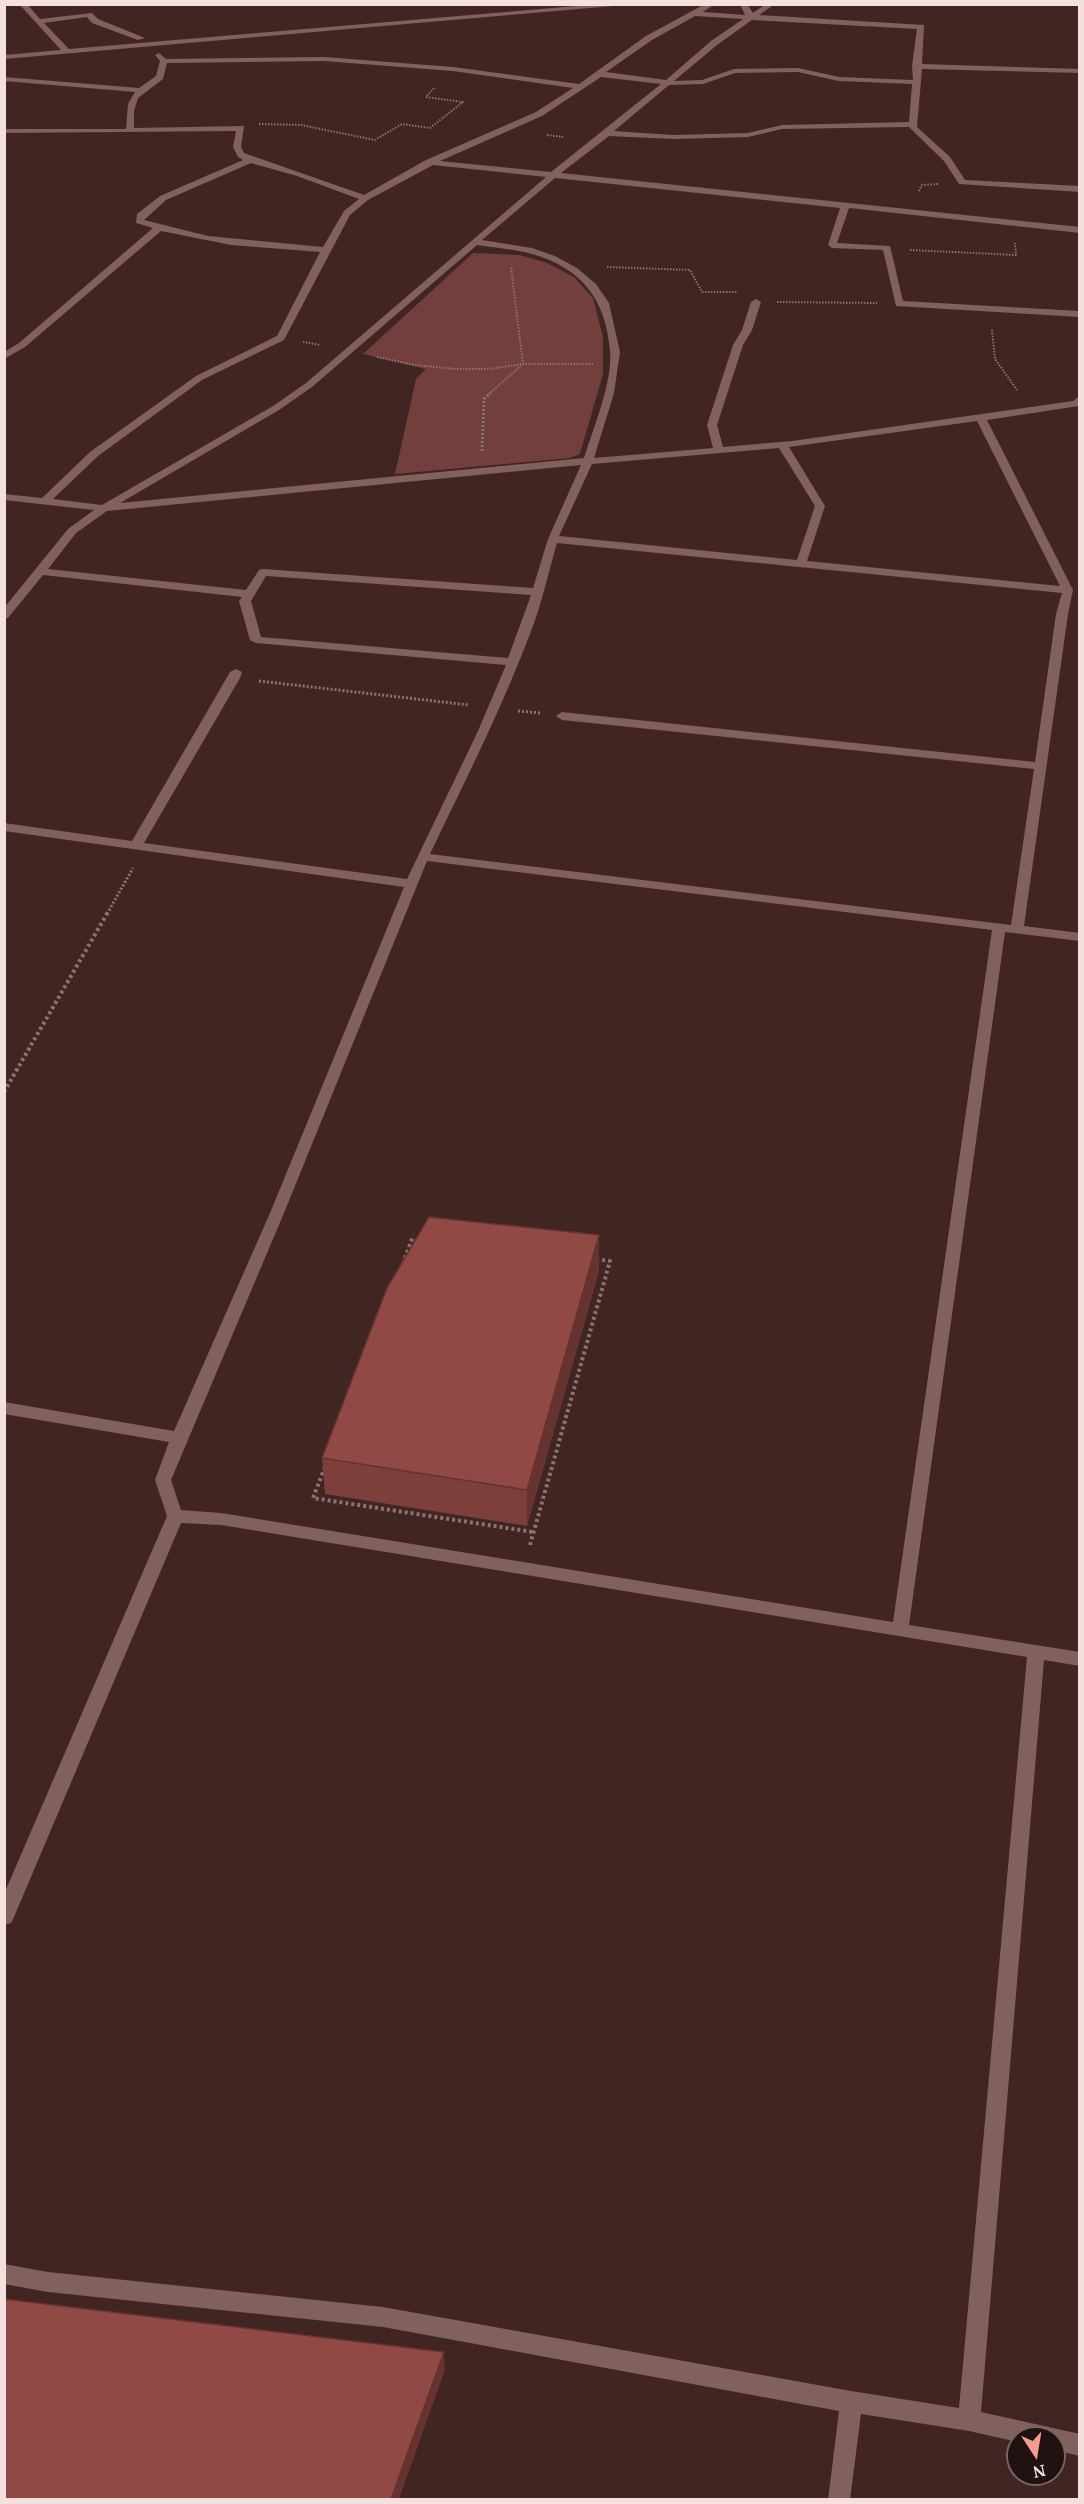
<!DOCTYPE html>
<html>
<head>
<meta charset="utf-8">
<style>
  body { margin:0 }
  #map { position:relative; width:1084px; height:2504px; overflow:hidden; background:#412522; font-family:"PT Serif",serif }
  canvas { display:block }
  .frame { position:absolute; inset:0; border:6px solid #f4e0de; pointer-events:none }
  .north { position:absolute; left:1006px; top:2426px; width:60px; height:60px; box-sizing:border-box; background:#1f1211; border:2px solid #746463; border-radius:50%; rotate:168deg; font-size:16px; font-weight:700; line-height:24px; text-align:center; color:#f4e0de }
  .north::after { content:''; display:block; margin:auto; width:21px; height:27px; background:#f59c94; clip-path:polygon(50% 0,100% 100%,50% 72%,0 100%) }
</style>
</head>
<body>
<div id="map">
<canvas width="1084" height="2504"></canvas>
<div class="frame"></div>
<div class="north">N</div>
</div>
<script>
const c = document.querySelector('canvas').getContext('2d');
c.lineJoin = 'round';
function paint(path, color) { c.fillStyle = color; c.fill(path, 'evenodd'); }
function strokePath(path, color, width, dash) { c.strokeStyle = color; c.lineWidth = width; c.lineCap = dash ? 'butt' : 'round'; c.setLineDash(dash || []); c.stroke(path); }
paint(new Path2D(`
  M473 253 520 255 547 263 574 277 593 298 603 337V374L580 454 570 458 395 474 416 379 426 369 363 354Z`), '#733f3c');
strokePath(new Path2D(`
  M259 124 301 125 375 140 402 124 430 128 463 102 426 97 434 88
  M547 135 563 137
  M919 191 922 185 938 184
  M910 250 1016 255 1015 243
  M607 267 690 270 702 292H737
  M777 302 877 303
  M992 330 995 359 1017 390
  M303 342 320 345
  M377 357 415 365 456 369H489L523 364H593
  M489 394 523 364 511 267`), '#8b7370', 2, [1.5, 1.5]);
strokePath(new Path2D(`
  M482 451 484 399 491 393
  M259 681 469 705
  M518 711 541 713
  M107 914 133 868`), '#8b7370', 3, [2, 2]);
strokePath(new Path2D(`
  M4 1092 108 912
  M403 1264 413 1236
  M325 1467 313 1498 533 1532
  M530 1545 610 1261 594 1259`), '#8b7370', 4, [3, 3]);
paint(new Path2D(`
  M19 4H27L40 19 92 13 98 19 145 38 138 40 92 23 87 17 44 23 69 49 600 4H636L4 59V55L61 50Z
  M705 4H715L703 12 745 15 740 4H747L753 13 766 4H775L759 15 924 25 922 64 1080 69V73L922 69 917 127 950 157 965 180 1080 186V192L959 184 944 161 909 127 782 129 748 137 673 139 609 136 561 173 1080 227V233L849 208 837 243 890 246 903 301 1080 311V317L896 306 883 250 832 248 828 245 840 208 555 178 482 240 532 248 555 256 577 268 596 284 609 303 620 352 614 393 594 458 713 448 707 425 733 345 742 330 751 302 756 299 761 302 752 330 743 345 717 425 723 447 792 441 1073 401 1080 396 1079 406 987 420 1073 590 1068 614 1024 926 1080 933V941L1005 932 909 1625 1080 1652V1666L1044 1660 981 2412 1080 2434V2456L1054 2450V2438H1018V2442L969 2431 861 2414 850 2500H828L839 2411 383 2327 48 2292 4 2284V2264L48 2272 383 2307 851 2391 959 2408 1027 1657 221 1525 181 1523 14 1917 11 1923 4 1925V1894L167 1516 155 1480 169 1442 4 1414V1402L174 1431 270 1213 404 887 4 831V823L132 841 230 672 236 669 242 672 240 678 144 843 407 879 478 731 506 665 256 643 250 640 239 601 242 597 43 575 8 618 4 619V608L68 529 94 510 4 500V494L42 498 90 452 196 376 277 336 320 252 231 245 161 231 25 347 4 359V352L19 343 153 228 136 223 137 214 160 196 243 160 238 157 233 147 236 131 4 133V129H126L128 104 135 92 4 81V77L139 88 156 76 160 61 155 55 159 53 166 59 324 57 453 67 579 84 646 36ZM695 16 743 19 711 41 666 80 606 72 652 40ZM752 20 917 29 912 66 913 80 839 77 798 68 734 69 702 80 674 81 717 45ZM324 61 453 71 573 88 536 112 426 160 364 195 244 153 241 147 244 126 134 128V111L138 98 163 79 167 63ZM798 72 839 81 912 84 909 122 782 125 748 133 673 135 614 131 669 85 703 84 735 73ZM601 77 661 84 551 172 440 161 542 116ZM251 163 297 176 359 199 344 211 323 247 208 236 144 220 166 200ZM433 165 546 177 306 383 273 406 102 505 53 499 98 456 202 380 284 340 350 215 368 200ZM477 245C495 248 515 249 532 254 582 268 606 300 610 351 613 381 593 429 584 458L120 503 279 410 312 387ZM977 421 1060 586 807 561 825 506 789 447ZM779 448 815 506 797 560 559 536 592 464ZM581 465 548 539 533 588 263 569 259 570 246 590 48 569 76 533 107 511ZM557 543 1062 593 1056 614 1035 762 562 712 556 716 562 720 1034 769 1011 925 430 854C466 779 504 704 533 626 543 599 549 570 557 543ZM266 576 531 595 508 658 261 637 251 601ZM427 861 992 930 893 1622 221 1513 181 1510 171 1480 284 1213Z`), '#81605d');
paint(new Path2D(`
  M599 1271 527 1526 325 1494 322 1458Z`), '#7d3f3b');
paint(new Path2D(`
  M599 1235V1271L527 1526V1490Z
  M444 2352 445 2370 399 2499H391Z`), '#663330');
const building = new Path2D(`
  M429 1217 599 1235 527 1490 322 1458 387 1288Z
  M4 2299 444 2352 391 2499H4Z`);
paint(building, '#914945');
strokePath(building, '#663330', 1.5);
</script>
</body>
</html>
